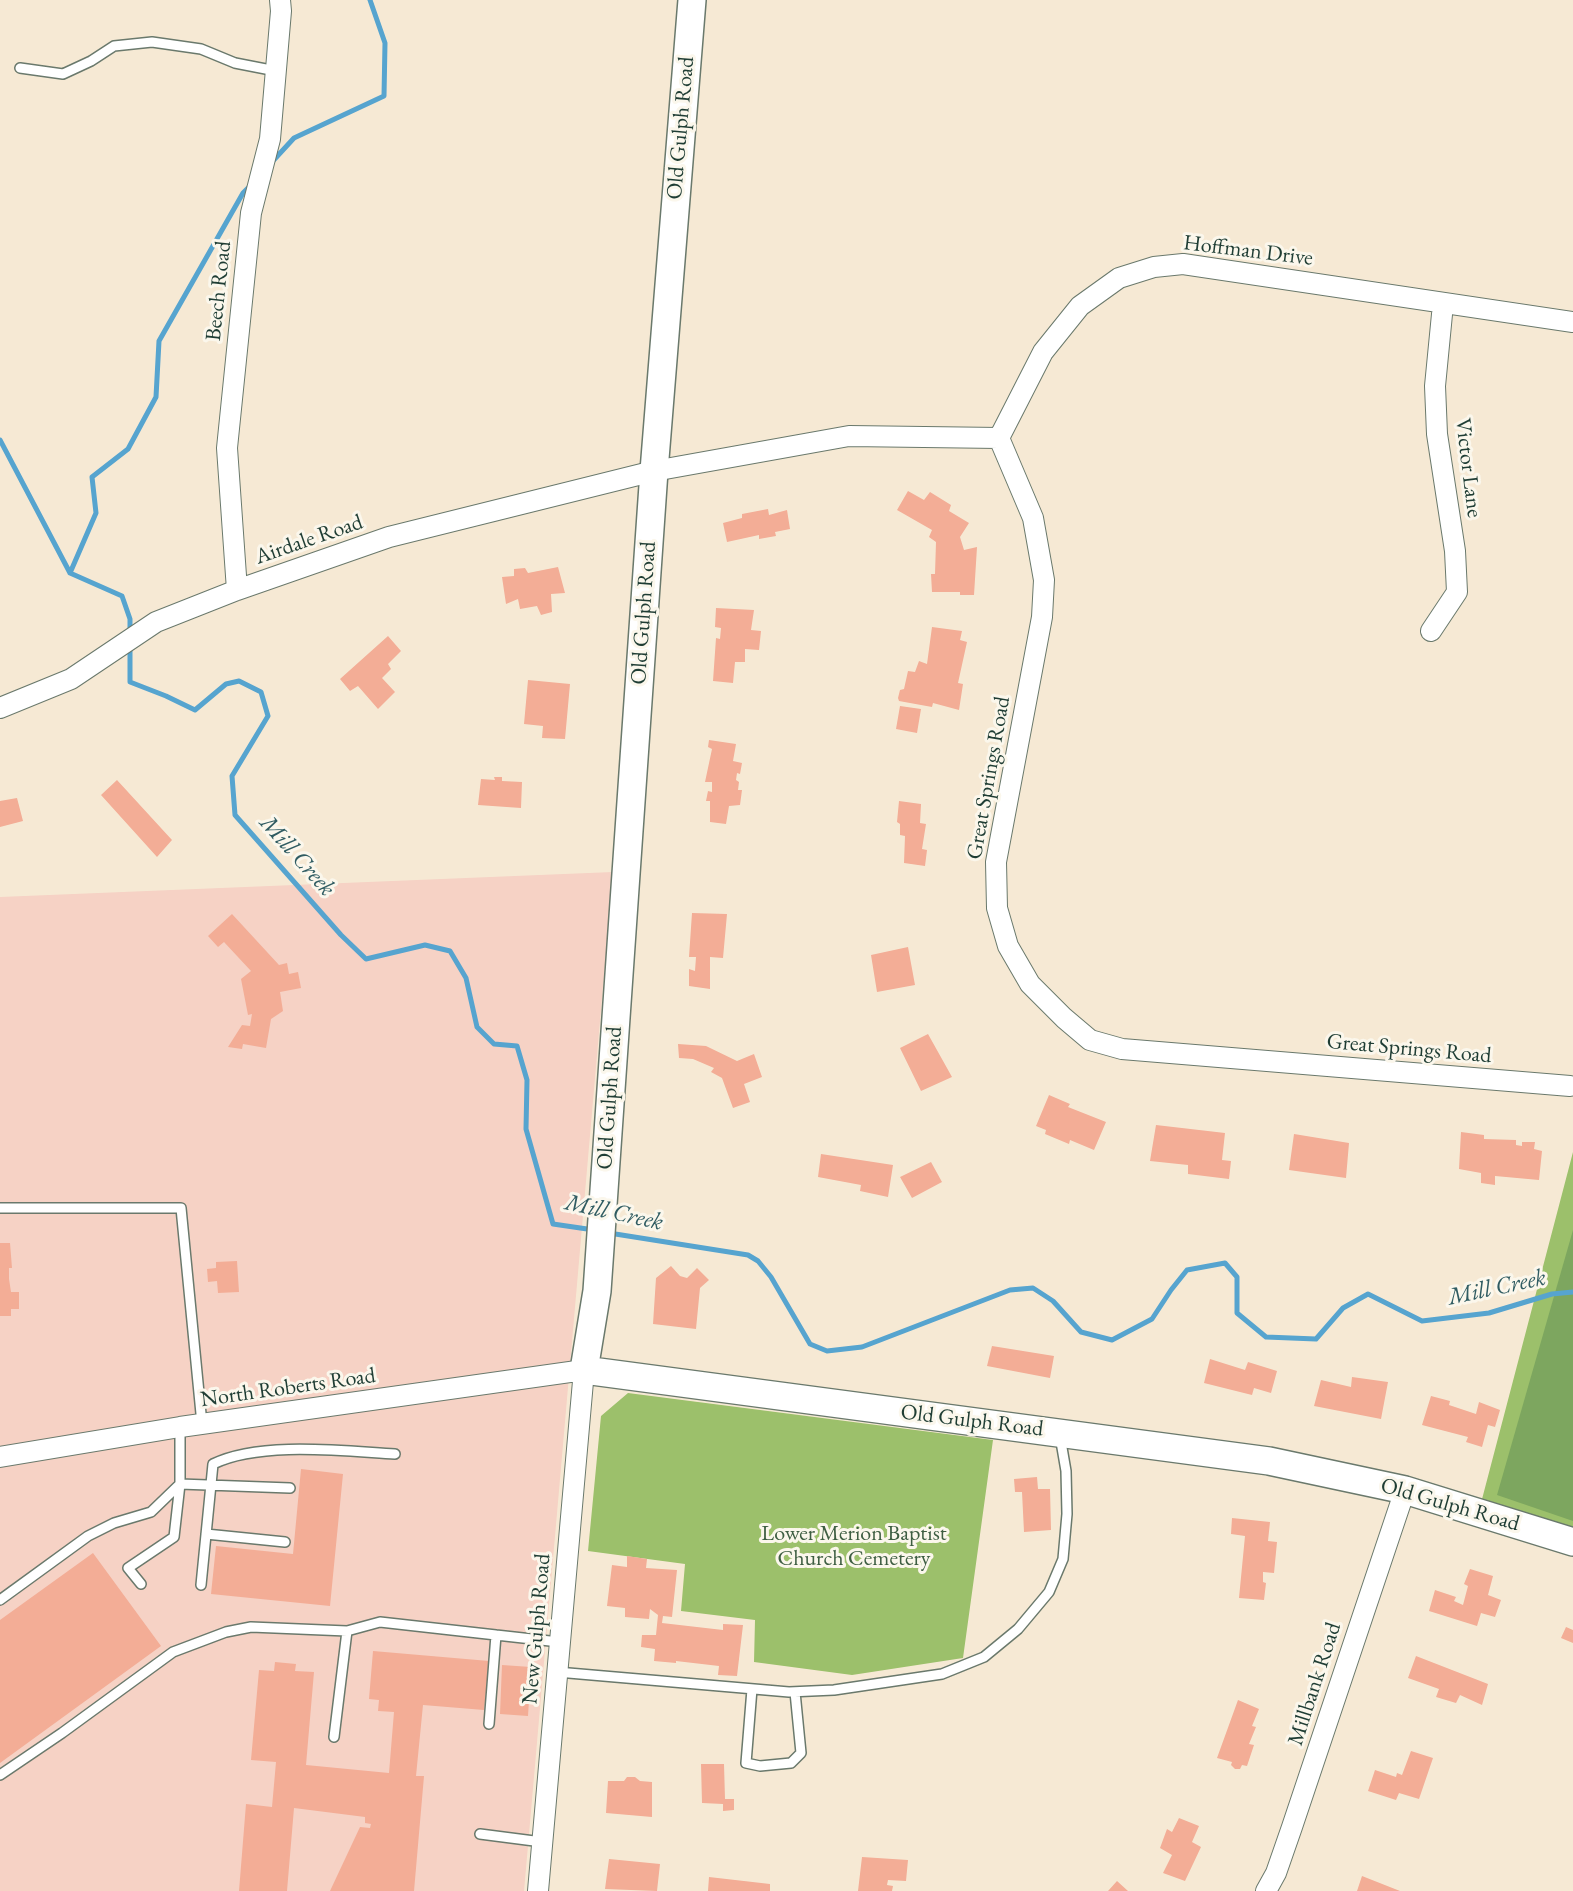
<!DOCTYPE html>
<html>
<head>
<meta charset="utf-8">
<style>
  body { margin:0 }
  canvas { display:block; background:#f6e9d4 }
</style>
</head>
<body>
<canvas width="1573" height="1891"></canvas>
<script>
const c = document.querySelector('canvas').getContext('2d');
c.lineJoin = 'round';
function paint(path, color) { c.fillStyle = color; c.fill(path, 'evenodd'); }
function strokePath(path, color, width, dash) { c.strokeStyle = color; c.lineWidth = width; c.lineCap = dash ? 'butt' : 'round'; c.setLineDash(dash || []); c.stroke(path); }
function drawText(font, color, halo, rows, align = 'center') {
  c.font = font + ' "EB Garamond",serif'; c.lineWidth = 6; c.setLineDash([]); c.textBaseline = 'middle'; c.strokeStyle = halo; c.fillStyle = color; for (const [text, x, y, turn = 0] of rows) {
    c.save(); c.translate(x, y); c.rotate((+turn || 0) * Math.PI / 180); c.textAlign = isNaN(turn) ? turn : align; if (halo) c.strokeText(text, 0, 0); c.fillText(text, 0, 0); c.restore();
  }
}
paint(new Path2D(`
  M613 872 524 1891H0V897Z`), '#f6d2c5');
paint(new Path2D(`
  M1573 1152V1532L1481 1503Z
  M628 1393 993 1440 963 1658 852 1675 754 1662 755 1620 681 1611 685 1564 588 1551 601 1416Z`), '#9cc06b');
paint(new Path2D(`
  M1573 1230V1521L1497 1495Z`), '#7da65f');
strokePath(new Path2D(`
  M271 163 294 138 384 96 385 43 370 0
  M0 440 70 573 122 596 130 619V633
  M70 573 96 513 92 477 128 449 156 397 159 341 243 193 250 186
  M130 645V682L166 696 195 710 226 684 239 681 261 692 268 716 232 776 235 815 341 935 366 959 425 945 450 951 466 978 477 1027 494 1044 517 1046 527 1080 526 1129 553 1224 594 1230
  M609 1233 748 1255 758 1261 771 1277 810 1344 827 1351 862 1347 1010 1290 1033 1288 1053 1301 1081 1332 1112 1340 1152 1319 1171 1290 1187 1270 1225 1263 1237 1277V1313L1266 1337 1316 1339 1343 1308 1368 1294 1422 1321 1489 1313 1552 1294 1573 1292`), '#56a4cf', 5);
paint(new Path2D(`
  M908 491 924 500 930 492 951 505 949 511 969 523 960 537 964 550 977 547 974 595H960V592H932L931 574H935L936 542 929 537 932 530 897 510Z
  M768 509 769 515 787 510 790 529 775 532 776 536 759 539V535L727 542 723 523 742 518V514Z
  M558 567 565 593 551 594 552 612 541 615 537 606 520 609 518 599 506 604 502 577 514 576V569L525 568 528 573Z
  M716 608 754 610 751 630 761 631 759 650 745 649V662H735L733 683 713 681 716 638 720 639 721 628 715 627Z
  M932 627 962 631 960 640 967 642 958 683 963 684 959 710 933 703 932 707 899 701 898 698 900 690 904 689 908 671 915 672 919 661 927 664Z
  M388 636 401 651 388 664 391 669 382 678 395 692 378 709 358 686 350 691 340 679Z
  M528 680 570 684 565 739 542 738 543 726 524 724Z
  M900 706 921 709 917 733 896 729Z
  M709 740 736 744 733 761 742 763 740 774 737 773 736 780 739 782 738 790H742L740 805 729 806 726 824 710 822V801H706L708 791 712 792V782H705L712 749 708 747Z
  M494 777H502V781L522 782 521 808 478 805 481 779 495 780Z
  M117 780 172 840 157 857 101 795Z
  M17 798 23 821 0 827V801Z
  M899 801 921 804 920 823 926 824 922 849 927 850 925 866 904 863 905 836 900 835V824L897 822Z
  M692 913 727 914 723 958 710 957V989L689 986V969L695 971 696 957H689Z
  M232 914 279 965 287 963 289 974 298 972 301 988 280 992 283 1011 271 1019 266 1048 243 1044 242 1049 228 1047 242 1025 250 1026 252 1014 248 1015 241 979 251 971 224 942 218 947 208 936Z
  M908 947 915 985 877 992 871 955Z
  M928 1034 952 1077 921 1091 900 1048Z
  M678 1044 706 1046 737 1061 754 1054 762 1077 744 1084 750 1102 733 1108 722 1078 711 1072 714 1068 693 1059 679 1058Z
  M1049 1095 1070 1104 1068 1107 1106 1122 1094 1150 1070 1140 1069 1144 1045 1134 1046 1130 1036 1126Z
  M1156 1125 1225 1133 1222 1160 1231 1161 1229 1179 1188 1174V1165L1150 1161Z
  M1461 1132 1484 1135V1139L1516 1140V1145L1522 1146V1142H1535L1534 1149 1542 1151 1539 1180 1495 1176V1185L1481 1183V1173L1459 1169Z
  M1294 1134 1349 1143 1346 1178 1289 1170Z
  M821 1154 893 1165 888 1197 860 1191 861 1185 818 1177Z
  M931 1162 942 1182 912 1198 900 1177Z
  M0 1243H10L12 1268H9V1279L11 1292H19V1309H11V1316H0Z
  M237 1261 239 1292 218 1293 217 1281 208 1282 207 1269 216 1268V1262Z
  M671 1266 680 1276 687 1278 697 1268 709 1280 700 1288 696 1329 653 1324 656 1278Z
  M992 1346 1054 1356 1050 1378 987 1366Z
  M1210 1359 1245 1370 1248 1362 1277 1371 1271 1393 1254 1388 1252 1395 1204 1383Z
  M1352 1377 1388 1382 1381 1419 1314 1406 1321 1380 1351 1387Z
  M1431 1396 1450 1401 1449 1405 1476 1414 1479 1402 1500 1410 1495 1427 1488 1425 1482 1447 1466 1442 1468 1437 1422 1425Z
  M301 1469 343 1474 330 1606 211 1594 216 1546 293 1554Z
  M1037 1477 1038 1489H1050L1051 1530 1024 1532 1022 1492H1015L1014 1479Z
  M1232 1518 1270 1522 1268 1541 1277 1542 1274 1573 1263 1572V1582L1266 1583 1264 1600 1239 1598 1245 1536 1231 1534Z
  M93 1553 161 1646 0 1763V1620Z
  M627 1556 647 1559 646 1568 677 1570 672 1617 663 1616 662 1623 723 1630V1624L743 1625 737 1676 718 1675 719 1666 676 1661V1663L654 1661 655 1649 641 1647 642 1635H656L658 1615 650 1609 649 1619 625 1617V1608L607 1606 612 1565 627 1567Z
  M1470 1569 1493 1576 1488 1595 1501 1600 1495 1617 1481 1613 1477 1626 1429 1611 1435 1590 1456 1597 1454 1601 1463 1605 1468 1586 1464 1584Z
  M1566 1627 1573 1630V1643L1561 1638Z
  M373 1651 489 1661 484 1710 423 1705 416 1776H424L414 1891H330L360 1827 370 1828 371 1824 365 1823V1817L294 1808 287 1891H239L246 1804 272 1807 276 1762 251 1760 259 1670 274 1671 275 1662 296 1664 295 1671 314 1672 306 1765 389 1773 394 1712 378 1711 379 1700 369 1699Z
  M1416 1656 1488 1684 1482 1705 1460 1695 1456 1703 1436 1697 1439 1689 1408 1678Z
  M502 1665 531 1667 528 1716 500 1714Z
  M1238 1700 1259 1709 1252 1726 1256 1727 1249 1744 1254 1745 1247 1766 1242 1765 1240 1769H1235L1231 1765 1232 1762 1217 1758Z
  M1411 1751 1433 1758 1419 1799 1399 1793 1396 1800 1368 1791 1375 1770 1396 1777 1397 1773 1402 1775Z
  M701 1764H724L725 1799H734V1810L723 1811V1804L702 1803Z
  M627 1777H635L640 1781 652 1782V1817L606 1813 608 1781H624Z
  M1179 1818 1199 1826 1192 1842 1201 1847 1185 1881 1163 1873 1172 1855 1160 1848 1167 1829 1172 1832Z
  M862 1857 908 1860 906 1881 888 1880 887 1885 893 1886 892 1891H858Z
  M609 1859 660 1864 657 1891 605 1889Z
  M1362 1876 1400 1891H1357Z
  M709 1877 770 1884V1891H708Z
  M1117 1881 1128 1891H1108Z`), '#f3ad96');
const lane = new Path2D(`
  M20 68 63 74 91 61 114 46 152 42 201 49 235 63 276 71
  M0 1208H181L202 1424
  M206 1534 285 1542
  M141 1584 128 1568 174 1537 180 1484 290 1488
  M201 1585 213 1464C260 1441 343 1451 395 1454
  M0 1600 88 1536 114 1523 151 1512 180 1484V1427
  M557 1672 789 1692 834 1690 942 1674 984 1657 1018 1629 1049 1592 1063 1559 1067 1514 1066 1471 1060 1436
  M752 1689 746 1763 760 1766 791 1763 801 1753 795 1692
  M489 1724 496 1635 559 1642
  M334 1737 347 1631 380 1622 496 1635
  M0 1775 62 1733 173 1652 226 1632 251 1627 347 1631
  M480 1834 542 1842`);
const street = new Path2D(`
  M999 438 1033 518 1044 580 1042 617 996 862 997 908 1008 946 1030 984 1064 1018 1090 1040 1122 1049 1570 1086
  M999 438 1043 352 1080 306 1119 278 1154 267 1183 264 1573 322
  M237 590 227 448 251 213 270 139 281 11 280 0
  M1431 631 1457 592 1455 551 1437 434 1435 386 1443 304
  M0 708 71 679 156 622 237 590 389 537 654 471 849 436 999 438
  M0 1457 180 1427 584 1370 538 1891
  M1266 1891 1276 1873 1292 1827 1405 1490`);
const secondary = new Path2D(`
  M692 0 654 471 597 1291 584 1370 1269 1461 1405 1490 1573 1542`);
strokePath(lane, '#6a796c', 12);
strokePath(street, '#6a796c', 22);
strokePath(secondary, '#6a796c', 30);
strokePath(lane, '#fff', 9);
strokePath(street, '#fff', 20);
strokePath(secondary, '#fff', 27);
drawText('22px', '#1f3d34', '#fbf7ec', [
  ["Old Gulph Road",681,128,-85],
  ["Hoffman Drive",1248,251,7],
  ["Beech Road",219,291,-84],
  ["Victor Lane",1468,468,83],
  ["Airdale Road",309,540,-19],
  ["Old Gulph Road",644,613,-86],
  ["Great Springs Road",989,778,-80],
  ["Great Springs Road",1409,1049,5],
  ["Old Gulph Road",610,1098,-86],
  ["North Roberts Road",288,1388,-8],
  ["Old Gulph Road",972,1421,7],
  ["Old Gulph Road",1450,1505,16],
  ["New Gulph Road",537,1629,-85],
  ["Millbank Road",1315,1684,-72]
]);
drawText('22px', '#3e5e42', '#fbf7ec', [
  ["Lower Merion Baptist",854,1534],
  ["Church Cemetery",854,1559]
]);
drawText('italic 24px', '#305c62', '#fbf7ec', [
  ["Mill Creek",297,856,48],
  ["Mill Creek",614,1213,12],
  ["Mill Creek",1497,1288,-12]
]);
</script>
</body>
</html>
